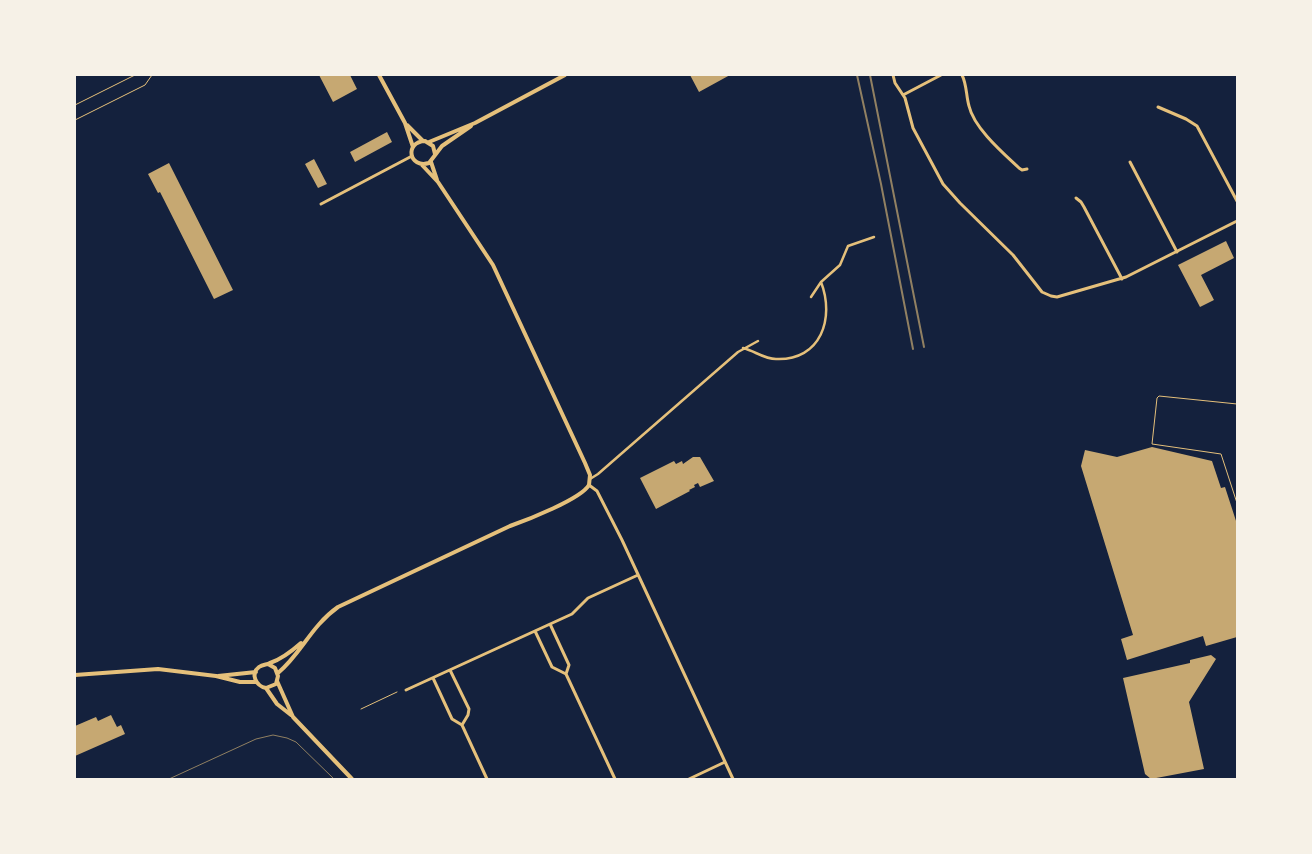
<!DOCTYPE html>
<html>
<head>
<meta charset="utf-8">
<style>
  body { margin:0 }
  #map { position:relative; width:1312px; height:854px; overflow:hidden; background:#14213d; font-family:Spectral,serif }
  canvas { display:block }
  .frame { position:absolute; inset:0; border:76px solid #f6f1e7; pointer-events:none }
</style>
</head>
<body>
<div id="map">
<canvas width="1312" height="854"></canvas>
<div class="frame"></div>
</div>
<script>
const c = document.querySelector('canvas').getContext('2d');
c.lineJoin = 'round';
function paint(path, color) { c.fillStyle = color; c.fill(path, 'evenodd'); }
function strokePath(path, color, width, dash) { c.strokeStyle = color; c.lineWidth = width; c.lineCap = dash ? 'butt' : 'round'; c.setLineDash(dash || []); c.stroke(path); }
paint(new Path2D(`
  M319 75H350L357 89 333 102Z
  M690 75H730L699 92Z
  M387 132 392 142 355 162 350 152Z
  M314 159 327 184 318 188 305 164Z
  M169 163 233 290 214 299 160 192 158 193 148 174Z
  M1226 241 1234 258 1201 275 1214 300 1200 307 1178 265Z
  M1152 447 1212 461 1221 488 1225 487 1237 524V637L1206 646 1203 636 1127 660 1121 639 1133 635 1081 466 1085 450 1117 457Z
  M693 457H700L714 481 700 487 698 483 694 485 695 487 689 490 690 491 656 509 640 478 674 461 676 464 682 461 683 464Z
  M1211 655 1216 659 1189 702 1204 769 1151 779 1145 774 1123 678 1190 663V660Z
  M111 715 117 727 121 725 125 734 75 756V726L96 717 98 721Z`), '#c6a872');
strokePath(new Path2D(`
  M75 105 135 75
  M75 120 145 85 152 75
  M1237 404 1159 396 1157 398 1152 444 1221 454 1237 503
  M361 709 397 692`), '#e5c07b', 1);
strokePath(new Path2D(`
  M821 282 840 265 848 246 874 237
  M743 348C755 351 764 359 776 359 821 361 835 318 821 282L811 297
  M590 479 598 474 738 352 758 341`), '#e5c07b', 2.5);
strokePath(new Path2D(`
  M893 75 895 83 905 98 913 128 943 184 960 203 1013 255 1042 292 1051 296 1057 297 1126 277 1237 221
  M962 75C967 85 966 96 969 106 974 128 1003 153 1019 168L1022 170 1027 169
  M903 95 941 75
  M1158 107 1186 119 1197 126 1237 201
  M1130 162 1177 252
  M1076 198 1081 202 1084 207 1122 279
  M321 204 412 156
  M589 485 597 491 622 540 733 779
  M550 624 569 665 566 674 615 779
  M535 631 552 667 566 674
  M450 670 469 709 468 715 462 725
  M433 678 452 719 462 725 487 779
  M406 690 572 614 588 598 638 575
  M689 779 725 762`), '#e5c07b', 3);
strokePath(new Path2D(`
  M379 75 405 123 413 147
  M407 125 423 141
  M429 142 475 123 565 75
  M435 154 433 146 425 141C404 142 409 169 429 163L442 146 471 126
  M431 162 437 180
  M268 664 275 668 278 676 276 684 266 688C256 686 250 674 259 667 263 664 267 665 270 663 282 659 292 651 301 643
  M278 673C301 654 311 626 338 607L510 526C527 520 581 499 589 485L590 475 585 463 493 265 438 182 422 165
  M75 675 158 669 216 676 240 682H256
  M218 676 256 672
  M277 681 293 717 352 779
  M266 688 277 704 291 715`), '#e5c07b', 4);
strokePath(new Path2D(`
  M169 779 256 739 273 735 287 738 296 742 334 779`), '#918062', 1);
strokePath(new Path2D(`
  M857 75 881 184 913 349
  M870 75 924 347`), '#918062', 2);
</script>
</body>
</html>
